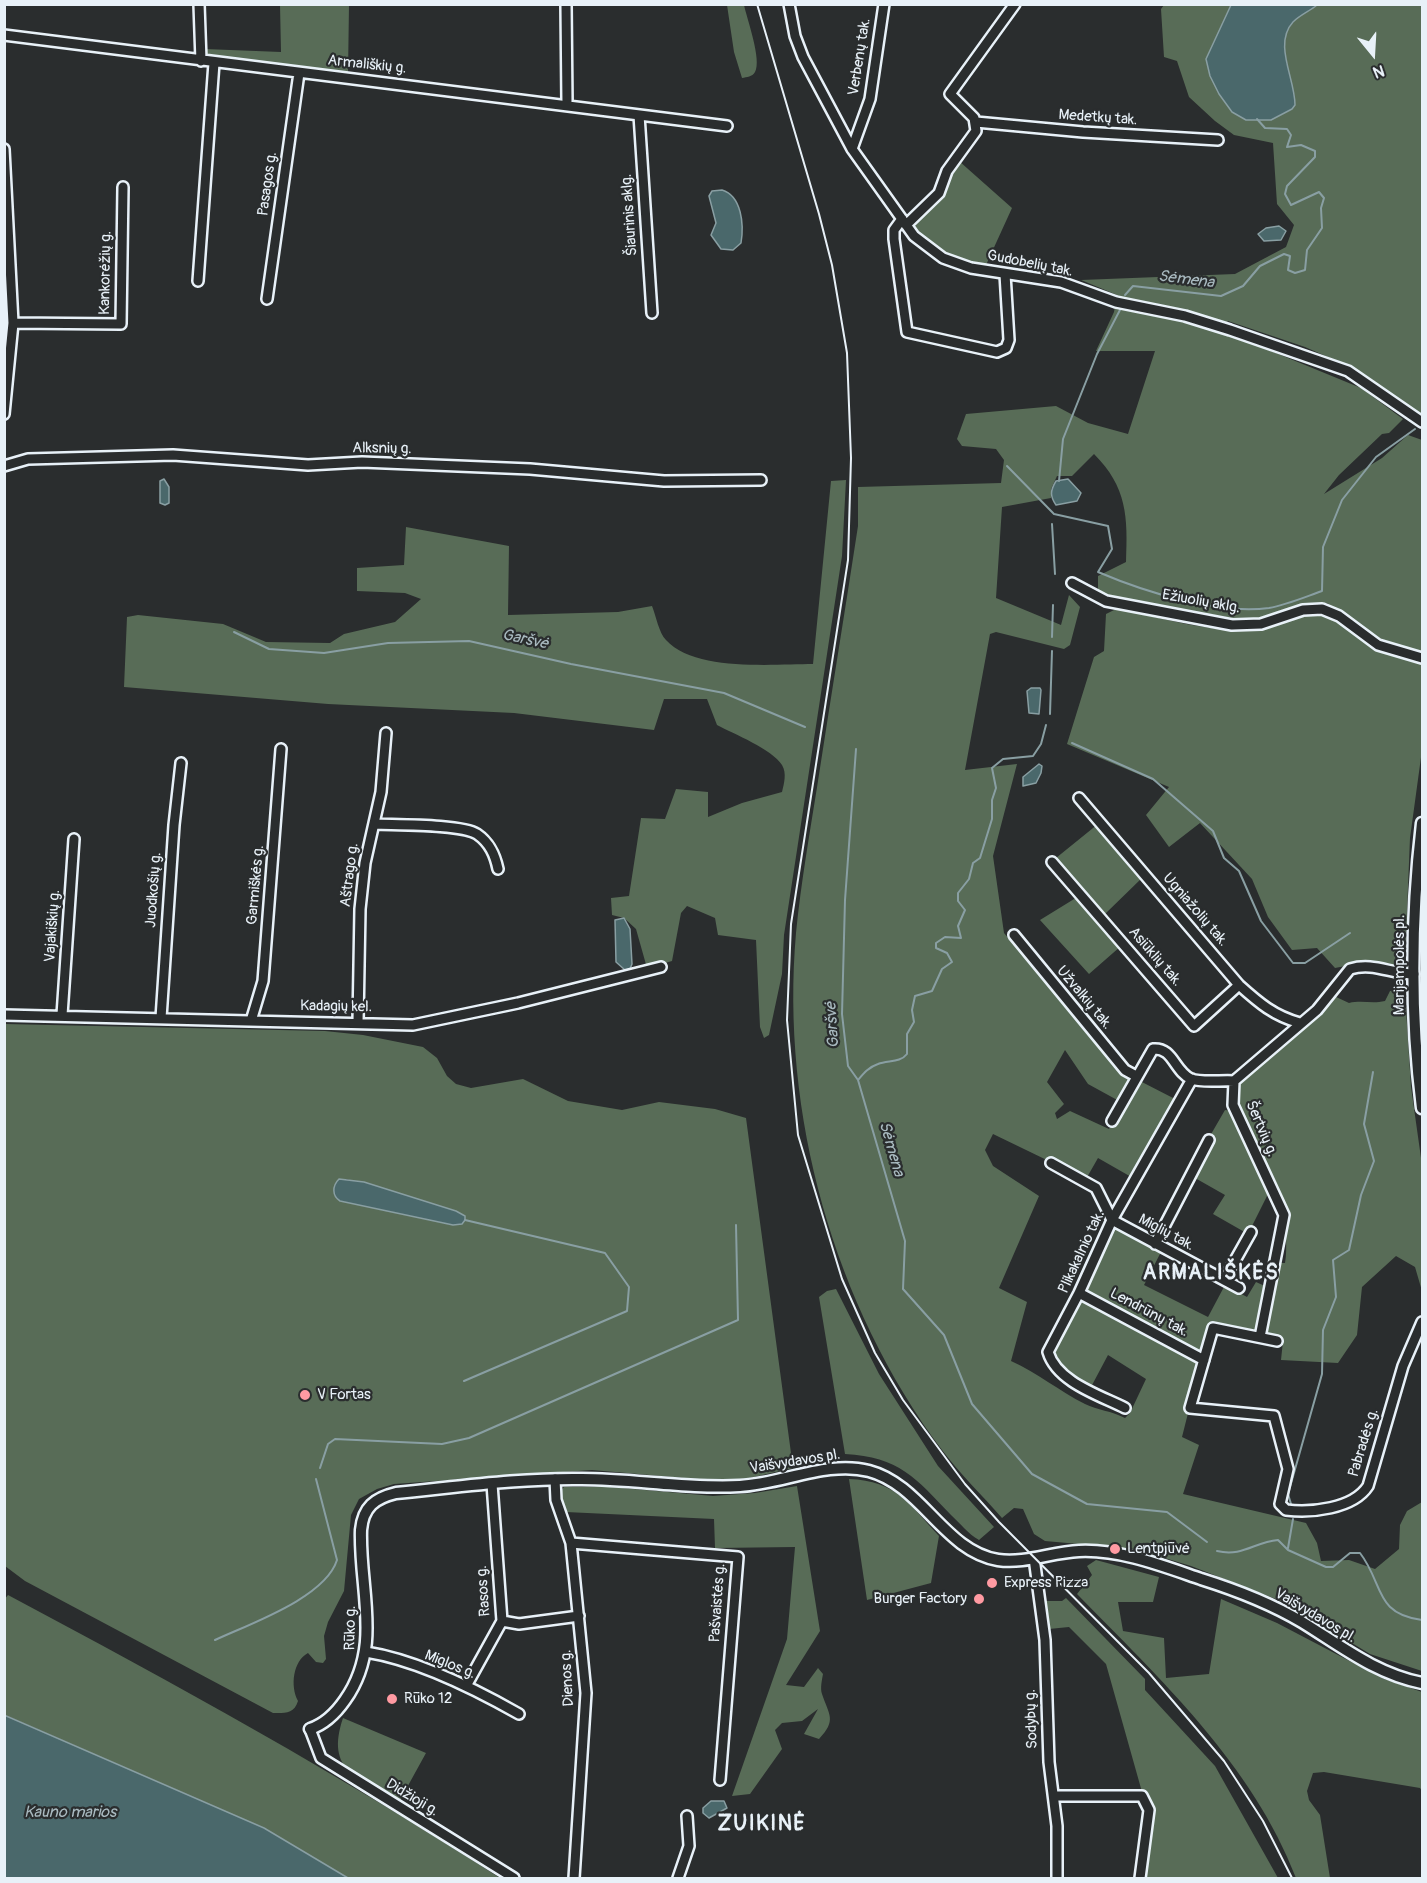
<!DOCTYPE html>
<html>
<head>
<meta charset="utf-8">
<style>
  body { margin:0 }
  #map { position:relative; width:1427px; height:1883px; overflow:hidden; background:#2a2d2e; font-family:Pangolin,sans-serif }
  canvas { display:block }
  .frame { position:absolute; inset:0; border:6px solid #e8f1f8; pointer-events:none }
  .north { position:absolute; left:1343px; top:24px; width:60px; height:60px; -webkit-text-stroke:4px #2a2d2e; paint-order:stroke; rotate:162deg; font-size:16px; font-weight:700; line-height:24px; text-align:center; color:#e8f1f8 }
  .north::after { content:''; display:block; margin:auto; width:21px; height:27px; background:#e8f1f8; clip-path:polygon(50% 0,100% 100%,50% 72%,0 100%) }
</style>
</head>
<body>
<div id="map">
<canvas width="1427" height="1883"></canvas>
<div class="frame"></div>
<div class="north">N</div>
</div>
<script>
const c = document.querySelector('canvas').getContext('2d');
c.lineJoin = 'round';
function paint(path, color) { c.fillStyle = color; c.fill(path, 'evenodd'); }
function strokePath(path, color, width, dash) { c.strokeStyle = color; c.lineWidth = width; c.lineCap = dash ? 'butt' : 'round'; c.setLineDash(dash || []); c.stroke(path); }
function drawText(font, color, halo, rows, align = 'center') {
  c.font = font + ' Pangolin,sans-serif'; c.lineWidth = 4.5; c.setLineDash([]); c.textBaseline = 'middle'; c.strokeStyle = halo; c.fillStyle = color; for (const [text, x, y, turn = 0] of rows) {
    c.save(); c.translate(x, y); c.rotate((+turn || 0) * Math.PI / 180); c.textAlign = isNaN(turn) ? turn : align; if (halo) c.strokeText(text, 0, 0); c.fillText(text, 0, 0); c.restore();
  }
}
paint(new Path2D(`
  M280 5H349L348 74 204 58 205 49 281 52Z
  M727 5H744C747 19 762 60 755 72 752 77 747 77 742 78L734 52Z
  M1164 5H1231L1206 59 1210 76 1271 120 1292 109 1295 105 1283 44 1286 32 1295 20 1317 5H1422V415L1353 368 1305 347 1228 321 1220 330 1361 388 1403 419 1389 433 1382 434 1339 475 1324 494 1382 458 1408 435 1422 440V654L1398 649 1369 636 1327 603C1299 604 1275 617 1248 621L1108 596 1098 590V576L1126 562C1128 517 1127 487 1094 454L1072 476H1057L1051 489V498L1002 507 996 598 1061 625 1069 595 1080 607 1070 645 1064 649 996 632 990 634 965 770 1017 764 993 856 1004 933 1120 1070 1131 1080 1119 1101 1088 1084 1065 1050 1047 1082 1064 1104 1055 1113 1057 1119 1070 1111 1109 1129 1138 1080 1175 1099 1133 1178 1098 1158 1086 1179 993 1134 985 1150 993 1166 1039 1196 999 1288 1027 1302 1011 1361C1038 1373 1059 1391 1085 1404 1097 1410 1112 1411 1125 1418L1130 1413 1146 1379 1108 1355 1091 1387 1068 1376 1051 1352 1113 1228 1161 1252 1144 1285 1208 1317 1225 1285 1247 1297 1256 1282 1267 1287 1258 1335 1210 1326 1182 1437 1199 1445 1183 1494 1306 1523 1317 1543 1321 1561 1349 1560 1375 1569 1399 1549 1400 1525 1407 1511 1422 1502V1671L1370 1654 1286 1603 1191 1566 1135 1549 1045 1541 1034 1534 1023 1509 1014 1508 1002 1518C982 1495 960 1474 942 1450 834 1306 780 1113 796 933 801 882 810 832 818 781 831 696 845 611 858 526V487L1001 483 1004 460 996 449 962 446 957 439 966 414 1056 406 1088 423 1128 434 1155 351H1096L1114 312 1117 295 1081 280 1235 274 1286 247 1294 225 1277 204 1273 143 1234 135 1215 121 1189 97 1177 61 1164 57 1161 9Z
  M959 161 1012 208 986 265C954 258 935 255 915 226L936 201Z
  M846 480 842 556 784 935 782 974 769 1035 764 1038 760 1027 756 940 718 935 715 918 687 906 681 913 672 961 647 968 636 929 624 918 612 915 611 898 629 896 641 818 665 819 676 789 708 792V817L742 803 782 792C784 784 787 773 782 765 772 749 734 734 717 725L707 699H664L654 730 514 713 328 704 124 687 127 617 138 615 223 624 266 642 330 643 344 634 395 622 421 599 405 593 357 591V568L404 565 406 527 509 546 508 615 618 612 652 606C656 616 659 633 666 640 695 672 774 664 813 664L831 481Z
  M1116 609C1154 616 1208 632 1247 630 1272 628 1302 607 1327 614 1343 618 1354 635 1367 643 1385 655 1402 659 1422 663V750L1410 838 1405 961 1400 970 1371 961 1335 968 1317 948 1292 950 1268 917 1252 879 1200 823 1169 847 1146 815 1169 787 1067 744 1094 657 1104 651 1106 614Z
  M1098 824 1143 877 1105 914 1056 858Z
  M1079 896 1121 946 1089 974 1040 920Z
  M1398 990 1406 1009 1411 1087 1422 1165V1291L1415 1267 1396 1256 1362 1287 1357 1335 1338 1363 1281 1360 1283 1341 1265 1335V1331L1279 1263H1285C1288 1247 1284 1233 1288 1217L1237 1106 1236 1092 1240 1083 1334 996 1349 1003C1362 1000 1372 1004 1385 1001L1390 991Z
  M5 1024 325 1031 363 1035 423 1047 437 1058 447 1076 456 1084 471 1088 523 1079 568 1101 622 1110 659 1102 715 1109 746 1118 793 1468 741 1480H707L592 1470 394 1484 377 1489 359 1499 351 1515 344 1591 328 1622 324 1636 326 1659 323 1663 316 1662 308 1653C293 1661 290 1686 298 1701 294 1714 285 1713 273 1713L25 1581 5 1566ZM346 1179 456 1211 453 1225 340 1201 336 1198 334 1187Z
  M1225 1110 1232 1111 1270 1190 1248 1234 1213 1214 1225 1195 1188 1174Z
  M836 1289 879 1374 938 1466 994 1527 979 1540C968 1534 960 1523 951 1515 916 1478 899 1457 845 1454L819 1297 827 1291Z
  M849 1479C897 1481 909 1504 939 1536L931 1583 867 1600Z
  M797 1486 820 1631 786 1685 804 1687 818 1668 823 1674C822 1680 820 1688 822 1694 829 1715 837 1720 819 1739L804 1734 818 1709 802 1721 782 1723 775 1730 782 1749 750 1794 732 1796 787 1639 795 1547 715 1548 714 1519 566 1512 560 1492 564 1487H611L713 1496 755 1493Z
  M1096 1560 1159 1577 1153 1602H1118L1123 1631 1164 1638 1166 1678 1209 1674 1221 1599 1277 1623 1382 1678 1422 1692V1791L1420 1788 1324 1772 1313 1773 1307 1791 1309 1800 1320 1815 1330 1878H1296C1253 1765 1160 1679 1077 1594L1092 1575 1087 1566Z
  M8 1595C175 1684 341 1775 500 1878H348L264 1828 5 1715 4 1600Z
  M1066 1598 1145 1679V1690L1215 1766 1278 1878H1145L1153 1811 1142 1792 1106 1664 1069 1627 1049 1629 1044 1601H1062Z
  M343 1718 426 1753 399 1802C358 1779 325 1771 343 1718Z`), '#586c57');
const water = new Path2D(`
  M1231 5H1317C1310 11 1300 15 1293 22 1273 44 1295 78 1295 105L1292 109 1271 120H1246L1232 112 1219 94 1210 76 1206 59Z
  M722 190C742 196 744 225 741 243L733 250 721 249 711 235 716 223 709 196 712 191Z
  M1279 226 1286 231 1281 240 1264 241 1258 234 1266 228Z
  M164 479 169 487V503L165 505 160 503V481Z
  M1068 479 1081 493 1077 501 1056 505C1050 496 1050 491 1056 481Z
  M1031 688H1040L1041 690 1039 714 1029 713 1027 691Z
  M1039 764 1042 766 1041 773 1036 783 1023 786V777Z
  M624 918 630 929 632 964 630 969 625 970 616 962 615 920Z
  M339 1179 364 1182 456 1211 465 1216V1220L462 1224 453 1225 340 1201C332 1196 332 1186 339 1179Z
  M4 1715 264 1828 348 1878H5Z
  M711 1801H724L727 1808 709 1818 703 1813V1808Z`);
paint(water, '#4a686b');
strokePath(water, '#899fa3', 1.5);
strokePath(new Path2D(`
  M1125 295 1133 286 1221 296 1243 286 1260 266 1284 254 1290 256 1288 270 1295 273 1305 270 1307 250 1322 228 1321 208 1324 198 1319 192 1291 205 1285 194 1287 186 1315 157V151L1301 145 1287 147 1291 135 1287 129 1265 128 1257 119
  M1007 466 1054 514 1108 526 1112 549 1098 572C1145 592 1218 615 1269 608 1286 605 1305 597 1322 591L1323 547 1342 500 1376 457 1415 429
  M1059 481 1063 439 1097 354 1121 308
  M1052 524 1055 574
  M234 632 269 649 324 653 388 643 469 641 571 664 724 693 805 727
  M1052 637 1053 605
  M1050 714 1052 651
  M1046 725 1041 744 1033 756 1003 759 992 768 996 788 992 800V819L980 858 973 863 969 879 958 893V901L965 910 958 926 961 938 945 937 936 943V948L947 953 952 962 942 969 932 991 915 996 912 1010 914 1022 907 1034V1054C900 1063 888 1060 878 1064 869 1067 864 1073 858 1080L905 1241 903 1289 944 1335 972 1404 1032 1474 1087 1504 1167 1512 1207 1542
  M1072 743 1153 779 1213 831 1224 858 1239 871 1261 921 1293 963H1305L1350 933
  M856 749 845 900 842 1014 848 1066 858 1080
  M464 1381 627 1311 629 1287 605 1253 465 1220
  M320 1468 328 1444 335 1439 442 1444 469 1438 738 1320 736 1225
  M1291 1504 1288 1494 1322 1374 1323 1330 1336 1297 1333 1260 1349 1250 1361 1195 1374 1161 1364 1124 1373 1072
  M1288 1548 1293 1519
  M1217 1551C1243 1557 1254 1542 1278 1540L1288 1550 1326 1567H1333L1350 1553H1360C1384 1584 1374 1614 1422 1620
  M215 1640C249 1624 325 1598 337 1560L316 1479`), '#899fa3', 2);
const minor = new Path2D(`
  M199 4 201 61
  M566 4 567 104
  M789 4 795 36 803 57 852 149 914 236 943 258 971 268 1061 282 1116 302 1185 316 1230 330 1348 371 1422 422
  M4 35 727 126
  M639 115 652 313
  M976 122 1083 132 1218 140
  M4 149 13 323 4 414
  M852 149 870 99 884 4
  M902 219 894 230V239L907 332 997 352 1006 348 1009 340 1005 274
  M906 225 939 193 947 171 976 131 974 118 950 94 1015 4
  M198 281 214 63
  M267 299 299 73
  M13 323 121 324 123 187
  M4 466 28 459 173 455 308 465 362 462 530 469 664 481 761 480
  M1072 583 1106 601 1232 625 1261 624 1303 610 1322 609 1339 616 1378 645 1422 658
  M1079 798 1239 985C1259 1003 1274 1016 1300 1023
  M375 824C396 825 462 824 477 834 490 843 495 855 498 869
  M1052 862 1194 1026 1239 985
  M1014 935 1125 1070 1136 1076
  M4 1015 413 1025 518 1003 661 967
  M62 1015 74 839
  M161 1018 174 825 181 763
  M251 1021 263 981 281 749
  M358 1022 360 909 365 863 381 792 386 733
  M1112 1121 1153 1049C1173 1047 1174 1071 1191 1079 1202 1083 1222 1080 1234 1081
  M1051 1163 1096 1188 1112 1220 1239 1288
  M1155 1244 1209 1140
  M1224 1280 1251 1232
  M1079 1293 1204 1360
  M1260 1337 1284 1215 1233 1105 1234 1081 1317 1010 1350 969C1374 962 1390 974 1414 974
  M1277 1341 1213 1328 1190 1408 1274 1416 1288 1469 1280 1504 1286 1510C1311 1513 1353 1509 1368 1486L1403 1366 1422 1322
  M1125 1408C1099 1395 1057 1382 1048 1352L1079 1293 1112 1220 1192 1079
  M555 1479 556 1500 571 1543 586 1693 574 1878
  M571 1543 738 1557 720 1780
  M1034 1558 1045 1640 1049 1762 1057 1826V1878
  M502 1621 519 1624 579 1616
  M366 1652C417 1660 475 1689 519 1714
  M466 1686 502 1621 492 1484
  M310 1729 321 1758 514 1878
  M1054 1796H1142L1149 1810 1140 1878
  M678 1878 689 1846 687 1816`);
const major = new Path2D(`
  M1422 823C1411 917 1410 1014 1422 1108
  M310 1729C325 1724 336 1713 345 1700 383 1646 359 1590 361 1530 363 1507 375 1498 396 1493 458 1487 520 1478 582 1479 634 1479 687 1489 740 1486 782 1484 828 1460 869 1471 922 1485 944 1551 998 1560 1025 1564 1052 1552 1079 1551 1120 1549 1163 1566 1201 1579 1236 1590 1270 1603 1302 1622 1341 1646 1376 1674 1422 1683`);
strokePath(minor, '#e8f1f8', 14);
strokePath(major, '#e8f1f8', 15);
strokePath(minor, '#2a2d2e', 9);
strokePath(major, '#2a2d2e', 10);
strokePath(new Path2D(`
  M757 4 819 214 832 265 847 353 851 458 848 560 791 924 787 1020 798 1135 842 1279 875 1353 903 1400 965 1484 999 1522 1149 1673 1224 1761 1263 1821 1292 1878`), '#e8f1f8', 2);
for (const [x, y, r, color] of [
  [305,1395,6,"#ff9aa2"],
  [1115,1549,6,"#ff9aa2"],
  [992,1583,6,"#ff9aa2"],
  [979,1599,6,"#ff9aa2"],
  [392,1699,6,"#ff9aa2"]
]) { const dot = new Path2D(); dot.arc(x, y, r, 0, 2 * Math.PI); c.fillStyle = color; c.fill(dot); strokePath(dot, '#2a2d2e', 2); }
drawText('15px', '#e8f1f8', '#2a2d2e', [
  ["Verbenų tak.",860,57,-81],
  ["Armališkių g.",367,65,6],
  ["Medetkų tak.",1098,118,4],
  ["Pasagos g.",268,184,-82],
  ["Šiaurinis aklg.",630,215,-94],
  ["Gudobelių tak.",1030,264,11],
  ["Kankorėžių g.",106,273,-89],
  ["Alksnių g.",382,449,1],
  ["Ežiuolių aklg.",1201,602,10],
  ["Aštrago g.",350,875,-83],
  ["Garmiškės g.",256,885,-85],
  ["Juodkošių g.",154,890,-86],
  ["Ugniažolių tak.",1195,910,49],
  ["Vajakiškių g.",53,926,-86],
  ["Asiūklių tak.",1155,957,49],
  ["Marijampolės pl.",1400,965,-90],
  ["Užvalkių tak.",1084,998,50],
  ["Kadagių kel.",336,1007,1],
  ["Šertvių g.",1261,1129,67],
  ["Miglių tak.",1166,1233,28],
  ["Plikakalnio tak.",1082,1252,-65],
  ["Lendrūnų tak.",1149,1313,28],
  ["Pabradės g.",1364,1443,-73],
  ["Vaišvydavos pl.",795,1462,-9],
  ["Rasos g.",484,1591,-94],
  ["Pašvaistės g.",718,1603,-86],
  ["Vaišvydavos pl.",1315,1616,31],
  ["Rūko g.",351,1628,-89],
  ["Miglos g.",450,1665,22],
  ["Dienos g.",568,1678,-93],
  ["Sodybų g.",1032,1719,-92],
  ["Didžioji g.",412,1798,31]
]);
drawText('15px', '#e8f1f8', '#2a2d2e', [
  ["V Fortas",317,1395],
  ["Lentpjūvė",1127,1549],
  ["Express Pizza",1004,1583],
  ["Burger Factory",967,1599,"right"],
  ["Rūko 12",404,1699]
], 'left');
drawText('italic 16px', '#a9bac0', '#2a2d2e', [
  ["Sėmena",1186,280,7],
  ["Garšvė",525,640,12],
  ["Garšvė",833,1025,-94],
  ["Sėmena",891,1149,74],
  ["Kauno marios",70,1813]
]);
c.letterSpacing = '1.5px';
drawText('bold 21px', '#e8f1f8', '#2a2d2e', [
  ["ARMALIŠKĖS",1211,1274],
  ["ZUIKINĖ",762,1825]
]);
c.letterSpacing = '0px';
</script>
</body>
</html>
